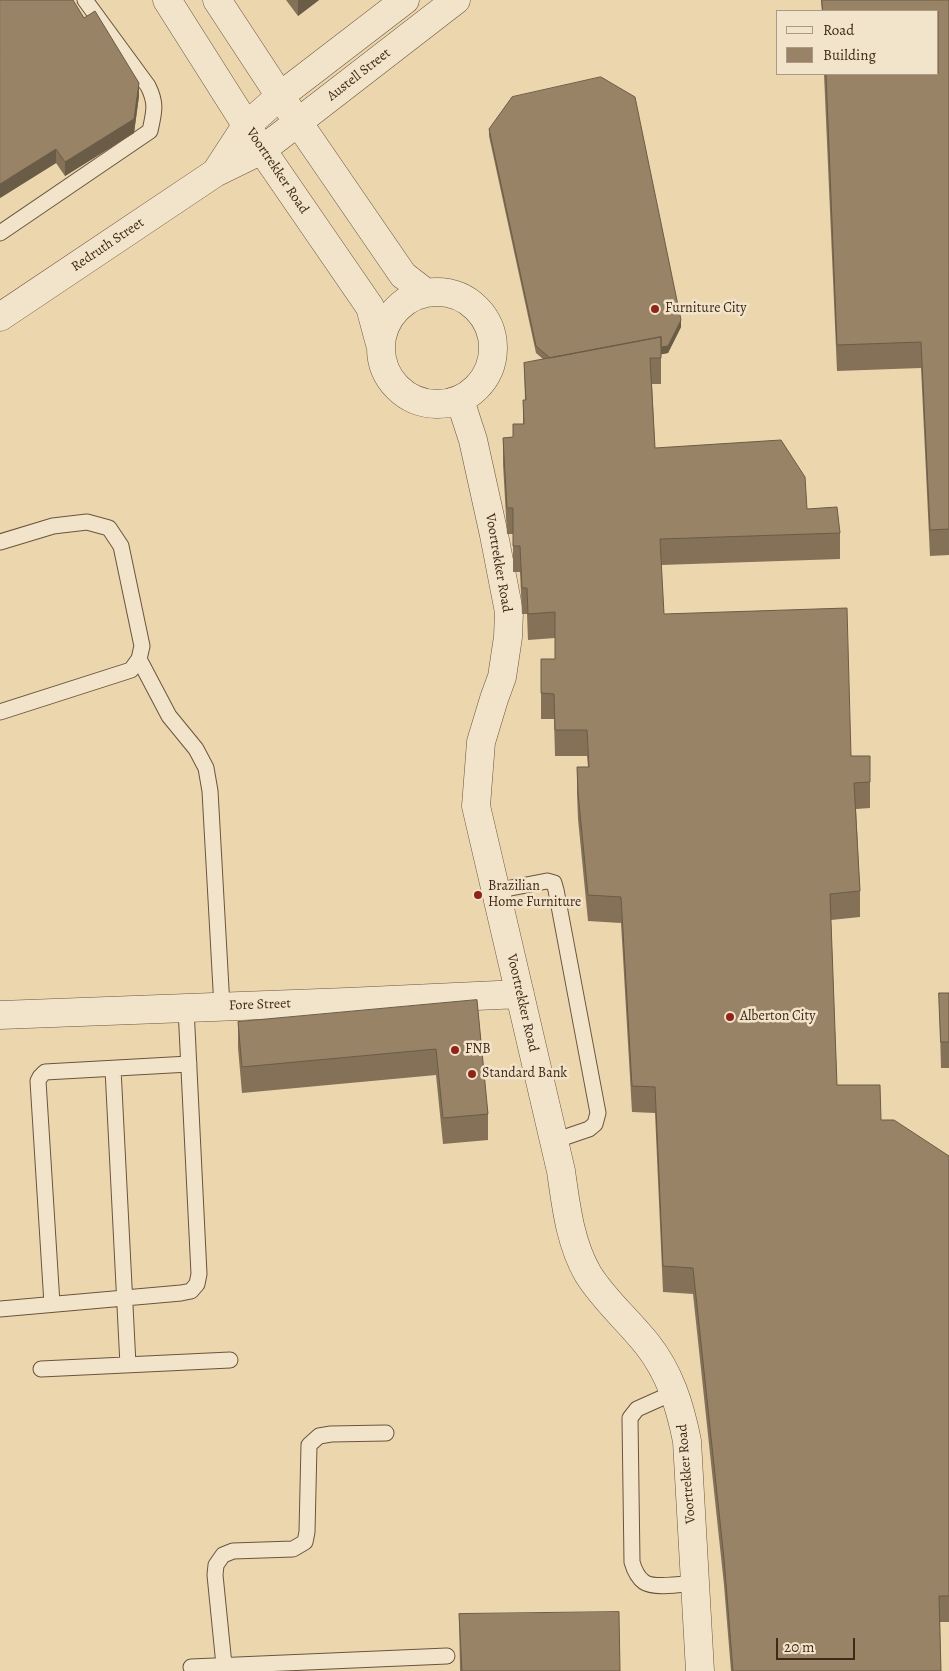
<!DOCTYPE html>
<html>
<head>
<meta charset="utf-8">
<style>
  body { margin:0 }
  #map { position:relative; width:949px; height:1671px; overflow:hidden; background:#ebd6ad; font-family:Alegreya,serif }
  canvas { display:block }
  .legend { position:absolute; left:776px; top:10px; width:162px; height:65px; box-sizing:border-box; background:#f2e4ca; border:1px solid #ab9983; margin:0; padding:6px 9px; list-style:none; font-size:15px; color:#402919 }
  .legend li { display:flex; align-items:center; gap:10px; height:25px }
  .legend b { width:25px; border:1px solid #ab9983 }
  .scale { position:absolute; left:776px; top:1638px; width:79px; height:22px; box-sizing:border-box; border:2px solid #402919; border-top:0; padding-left:6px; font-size:15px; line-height:18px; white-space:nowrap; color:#402919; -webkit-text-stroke:4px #f2e4ca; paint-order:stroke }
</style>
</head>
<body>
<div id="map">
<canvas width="949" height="1671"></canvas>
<ul class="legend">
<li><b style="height:6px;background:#f2e4ca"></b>Road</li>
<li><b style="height:14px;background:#998366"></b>Building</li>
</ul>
<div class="scale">20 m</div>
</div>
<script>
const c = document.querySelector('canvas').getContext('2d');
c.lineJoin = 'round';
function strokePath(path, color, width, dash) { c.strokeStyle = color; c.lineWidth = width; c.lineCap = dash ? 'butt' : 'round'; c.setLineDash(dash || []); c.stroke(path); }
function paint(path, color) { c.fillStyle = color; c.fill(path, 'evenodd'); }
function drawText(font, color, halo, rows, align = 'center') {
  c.font = font + ' Alegreya,serif'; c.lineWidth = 5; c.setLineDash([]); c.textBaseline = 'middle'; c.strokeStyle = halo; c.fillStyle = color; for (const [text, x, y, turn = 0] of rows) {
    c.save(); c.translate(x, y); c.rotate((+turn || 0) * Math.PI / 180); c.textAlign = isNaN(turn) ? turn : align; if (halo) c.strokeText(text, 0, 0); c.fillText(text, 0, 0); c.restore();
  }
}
const service = new Path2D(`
  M0 233 150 131C154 112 157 104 148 86L85 0
  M0 542 53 526 87 522 109 528 121 546 142 646 139 659 131 670 0 712
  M139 659 169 716 196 749 206 768 210 791 222 1007
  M495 891 547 881 554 883 556 890 598 1113 595 1124 589 1129 554 1141
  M113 1069 128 1365
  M52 1304 38 1081 40 1077 45 1072 189 1064
  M0 1309 181 1293 191 1291 197 1284 199 1274 186 1008
  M41 1369 230 1360
  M675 1392 637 1409 630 1418 632 1562C634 1569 637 1577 644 1582 654 1589 683 1584 695 1583
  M224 1665 215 1575 216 1565 223 1555 233 1551 293 1549 305 1542 307 1532 309 1445 319 1436 331 1434 386 1433
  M191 1667 447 1656`);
const minor = new Path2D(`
  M216 172 246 126 280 96 405 0
  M0 317 215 173 262 150 456 0`);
const tertiary = new Path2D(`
  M167 0 262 150 370 307 380 344
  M217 0 280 96 403 275 425 292
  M381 348a56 56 0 1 1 112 0a56 56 0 1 1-112 0Z
  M460 400 473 440 494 535 509 612 508 637 502 677 494 699 481 742 476 806 561 1171C566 1206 570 1243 588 1274 604 1300 628 1320 647 1344 670 1373 680 1406 687 1441L700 1671
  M0 1015 347 1002 520 994`);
strokePath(service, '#6b543e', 17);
strokePath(minor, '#6b543e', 29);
strokePath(tertiary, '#6b543e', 29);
strokePath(service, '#f2e4ca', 15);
strokePath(minor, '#f2e4ca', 28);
strokePath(tertiary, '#f2e4ca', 28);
paint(new Path2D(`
  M286 0H319L298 16Z
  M821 0H949V555L930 556 921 368 837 371 824 74H938V11H822Z
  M84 18 139 96 134 133 65 176 56 163 0 198Z
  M489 129 681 327 668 353 661 354V384H652L655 448 807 509 840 533V559L661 565 664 614 851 756 870 782V808L856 809 860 891V917L831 920 837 1085 881 1120 949 1156V1622H940L941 1671H731L724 1585 693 1294 663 1292 655 1113 632 1112 621 923 588 921 578 819 577 793V767H588L587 756H555L554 719H541V659H555V638L528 640 527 614H522L520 572H513V534H507L503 464V438L513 437 523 424V400H525L524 363 543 359 536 353 489 136Z
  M939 993H949V1068H941Z
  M477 1000 488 1114V1140L443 1144 436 1075 242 1093 238 1048V1022Z
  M459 1614 620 1671H460Z`), '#847158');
paint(new Path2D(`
  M298 0H319L298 16Z
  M139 83V96L134 133 65 176V162Z
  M56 149V163L0 198V184Z
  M681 320V327L668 353 561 375Z`), '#6b5c47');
const building = new Path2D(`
  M0 0H73L84 18 95 11 139 83 134 119 65 162 56 149 0 184Z
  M822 0H949V529L930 530 921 342 837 345 826 74H938V11H823Z
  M601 77 635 97 681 320 668 346 661 347V337L550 358 536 346 489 129 512 97Z
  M661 337V358H650L655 448 781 440 805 477 807 509 837 507 840 533 660 539 664 614 847 608 851 756H870V782L854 783 860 891 830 894 837 1085H880L881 1120H894L949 1156V1596H939L941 1671H733L724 1559 693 1268 663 1266 655 1087 632 1086 621 897 588 895 578 793 577 767H589L587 730H555L554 694 541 693V659H555V612L528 614 527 588H522L520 546H513V508H507L503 438 513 437V424H524L523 400H526L524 363Z
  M939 993H949V1042H941Z
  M477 1000 488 1114 443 1118 436 1049 242 1067 238 1022Z
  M619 1612 620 1671H462L459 1614Z`);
paint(building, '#998366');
strokePath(building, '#6b5c47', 1);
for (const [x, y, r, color] of [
  [655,309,5,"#8f2418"],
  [478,895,5,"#8f2418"],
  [730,1017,5,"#8f2418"],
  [455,1050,5,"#8f2418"],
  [472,1074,5,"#8f2418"]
]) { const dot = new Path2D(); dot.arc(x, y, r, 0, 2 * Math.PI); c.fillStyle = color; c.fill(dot); strokePath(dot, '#f2e4ca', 2); }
drawText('14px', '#402919', '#f2e4ca', [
  ["Austell Street",359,75,-38],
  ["Voortrekker Road",277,171,56],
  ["Redruth Street",108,245,-34],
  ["Voortrekker Road",498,563,80],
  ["Voortrekker Road",522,1003,77],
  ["Fore Street",260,1005,-2],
  ["Voortrekker Road",687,1474,-95]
]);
drawText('14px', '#402919', '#f2e4ca', [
  ["Furniture City",665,309],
  ["Brazilian",488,887],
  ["Home Furniture",488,903],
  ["Alberton City",740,1017],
  ["FNB",465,1050],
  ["Standard Bank",482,1074]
], 'left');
</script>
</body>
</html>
